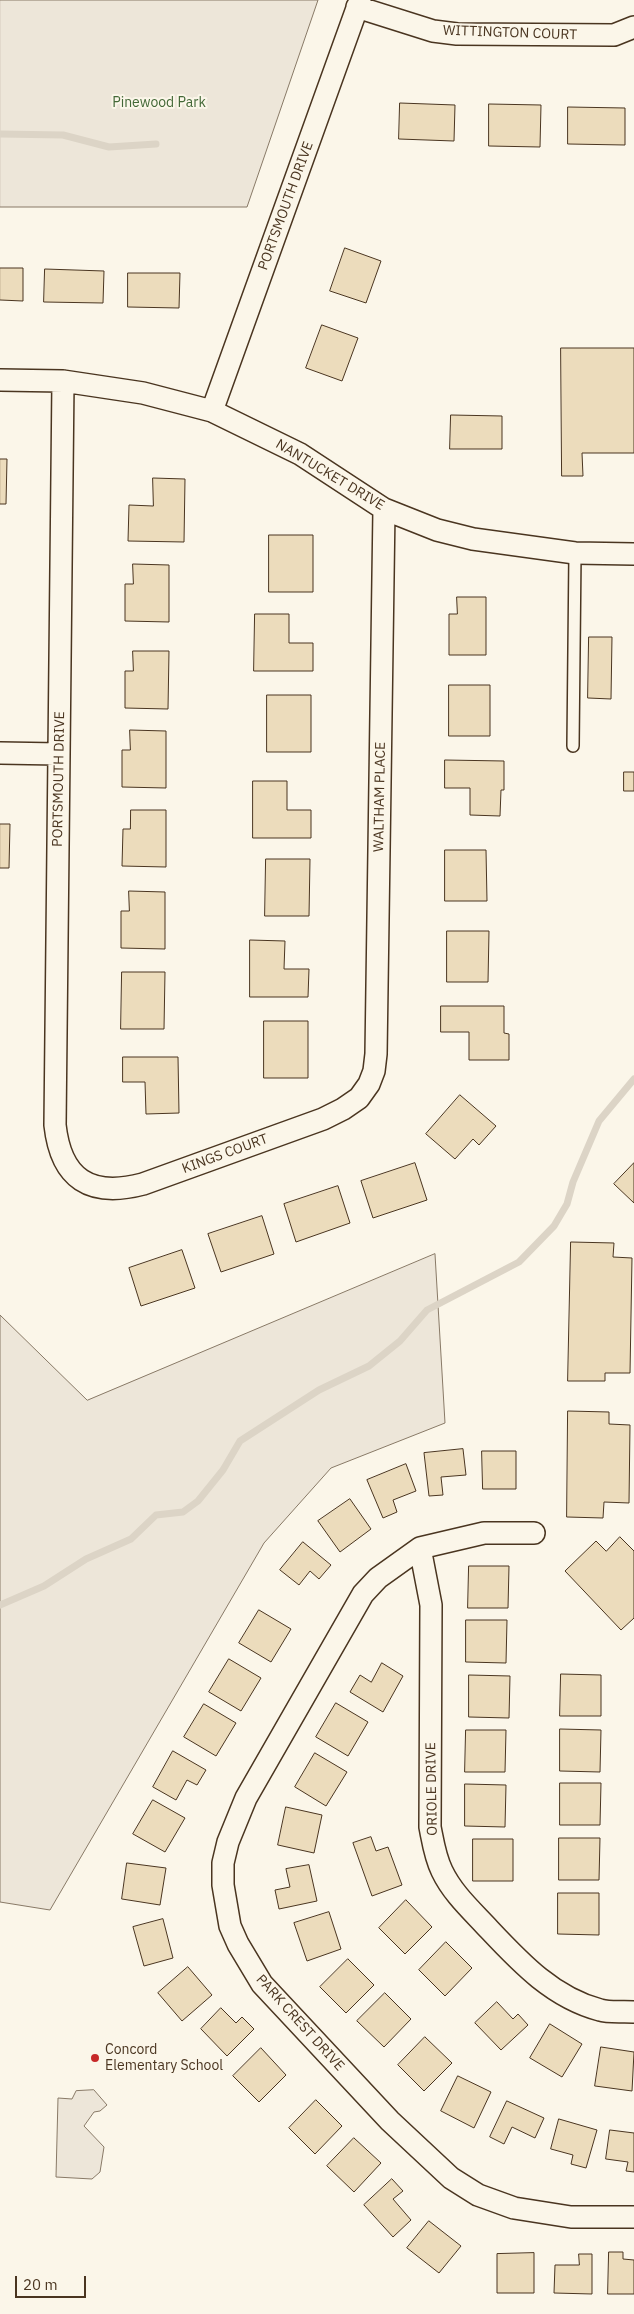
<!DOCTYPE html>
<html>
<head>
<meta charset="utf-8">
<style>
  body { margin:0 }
  #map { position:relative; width:634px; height:2314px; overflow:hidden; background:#fbf6e9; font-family:"IBM Plex Sans",sans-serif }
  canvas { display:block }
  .scale { position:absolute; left:15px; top:2276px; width:71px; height:22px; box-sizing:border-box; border:2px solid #4a3520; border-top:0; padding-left:6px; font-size:15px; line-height:18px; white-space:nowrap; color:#4a3520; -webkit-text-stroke:4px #fbf6e9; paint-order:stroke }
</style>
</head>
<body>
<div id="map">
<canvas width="634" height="2314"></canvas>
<div class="scale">20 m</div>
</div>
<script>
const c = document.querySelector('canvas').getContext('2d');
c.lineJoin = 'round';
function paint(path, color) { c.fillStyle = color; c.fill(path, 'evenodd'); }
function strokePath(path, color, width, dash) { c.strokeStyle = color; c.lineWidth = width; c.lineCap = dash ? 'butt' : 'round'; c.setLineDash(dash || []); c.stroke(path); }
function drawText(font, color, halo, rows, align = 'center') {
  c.font = font + ' "IBM Plex Sans",sans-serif'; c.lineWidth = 4; c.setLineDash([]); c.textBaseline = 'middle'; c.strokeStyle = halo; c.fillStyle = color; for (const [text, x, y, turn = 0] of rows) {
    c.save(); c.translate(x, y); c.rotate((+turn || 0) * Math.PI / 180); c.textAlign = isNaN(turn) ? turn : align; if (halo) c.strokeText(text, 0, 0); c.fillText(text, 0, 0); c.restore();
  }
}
const green = new Path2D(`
  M0 0H318L247 207H0Z
  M435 1254 445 1423 331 1468 264 1543 50 1910 0 1902V1315L87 1400Z
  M94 2090 107 2105 100 2111 94 2112 84 2126 104 2147 100 2172 92 2179 56 2177 58 2098 72 2099 76 2091Z`);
paint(green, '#ede6d9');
strokePath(green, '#887966', 1);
strokePath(new Path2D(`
  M0 134 63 135 109 147 156 144
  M0 1605 44 1586 86 1559 131 1539 156 1515 183 1512 198 1501 223 1470 240 1441 319 1390 369 1366 400 1341 427 1310 519 1262 554 1226 567 1204 573 1182 599 1121 634 1079`), '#dcd4c6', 7);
const building = new Path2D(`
  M400 103 455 105 454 141 399 139Z
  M489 104 541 105 540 147 489 146Z
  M568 107 625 108V145L568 144Z
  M345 248 381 261 366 303 330 291Z
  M0 268H23V301L0 300Z
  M45 269 104 271 103 303 44 302Z
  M128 273H180L179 308 128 307Z
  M322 325 358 338 342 381 306 368Z
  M561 348H634V453H582L583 476H562Z
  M451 415 502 416V449H450Z
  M0 459H7L6 504H0Z
  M153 478 185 479 184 542 128 541 129 505 153 506Z
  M269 535H313V592H269Z
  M133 564 169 565V622L125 621V584H133Z
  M457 597H486V655H449V614H457Z
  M255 614H289V643H313V671H254Z
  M589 637H612L611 699 588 698Z
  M133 651H169L168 709 125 708V671H133Z
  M449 685H490V736H449Z
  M267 695H311V752H267Z
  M130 730 166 731V788L122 787V750H130Z
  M445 760 504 761V790H501L500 816 470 815V788H445Z
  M624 772H634V791H624Z
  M253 781H287V810H311V838H253Z
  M131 810H166V867L122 866 123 829H130Z
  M0 824H10L9 868H0Z
  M445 850H486L487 901H445Z
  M266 859H310L309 916H265Z
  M129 891 165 892V949L121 948V911H129Z
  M447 931H489L488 982H447Z
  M250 940 285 941 284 969H309L308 997H250Z
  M122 972H165L164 1029H121Z
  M441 1006H504V1033L509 1034V1060H469V1032H441Z
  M264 1021H308V1078H264Z
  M123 1057H178L179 1113 146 1114 145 1082H123Z
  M460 1095 496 1126 479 1145 473 1139 455 1159 426 1134Z
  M415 1163 427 1200 373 1218 361 1181Z
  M634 1163V1203L614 1184Z
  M338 1186 350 1223 296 1242 284 1204Z
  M262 1216 274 1254 221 1272 208 1234Z
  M571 1242 614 1243 613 1257 632 1258 630 1373H605V1381H568Z
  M182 1250 195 1288 141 1306 129 1268Z
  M568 1411 609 1412V1424L630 1425 629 1503 604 1502 603 1518 567 1517Z
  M463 1449 466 1475 441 1477 443 1495 429 1496 424 1453Z
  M482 1451H516V1489H483Z
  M406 1464 416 1491 393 1500 397 1512 383 1518 367 1480Z
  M350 1499 371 1529 340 1552 318 1521Z
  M620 1537 634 1551V1618L621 1630 565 1571 596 1541 606 1551Z
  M303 1542 331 1565 319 1579 310 1571 299 1585 280 1570Z
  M469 1566H509L508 1608H468Z
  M259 1610 291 1629 271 1662 239 1643Z
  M466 1620H507L506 1663 466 1662Z
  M229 1659 261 1678 241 1711 209 1692Z
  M382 1663 403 1676 383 1712 350 1692 360 1675 371 1682Z
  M561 1674 601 1675V1716H560Z
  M469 1675 510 1676 509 1718 469 1717Z
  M336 1703 368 1722 348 1756 316 1737Z
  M204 1704 236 1723 216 1756 184 1737Z
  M560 1729 601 1730 600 1772 560 1771Z
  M466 1730H506L505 1772H465Z
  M173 1751 206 1770 197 1785 187 1780 176 1800 153 1787Z
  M315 1753 347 1772 326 1806 295 1787Z
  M560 1783H601L600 1825H560Z
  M465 1784 506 1785 505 1827 465 1826Z
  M153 1800 185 1818 165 1852 133 1834Z
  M286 1807 322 1815 314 1853 278 1845Z
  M371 1837 376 1851 388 1847 402 1885 372 1896 353 1843Z
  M559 1838H600L599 1880H559Z
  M473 1839H513V1881H473Z
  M127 1863 166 1868 160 1905 122 1899Z
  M309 1865 317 1901 279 1909 275 1890 290 1887 286 1869Z
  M558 1893H599V1935L558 1934Z
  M406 1900 432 1927 405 1954 379 1928Z
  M329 1912 341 1949 307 1961 294 1923Z
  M163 1919 173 1958 144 1966 133 1927Z
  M446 1942 472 1968 445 1996 419 1970Z
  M348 1959 374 1985 346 2013 320 1987Z
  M188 1967 212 1995 182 2021 158 1993Z
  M385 1993 411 2019 384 2047 357 2021Z
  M497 2002 513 2019 518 2014 528 2025 501 2050 475 2023Z
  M221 2008 236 2023 242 2017 254 2029 227 2056 201 2029Z
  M550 2024 582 2044 562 2077 530 2058Z
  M425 2037 452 2063 424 2091 398 2065Z
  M601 2047 634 2052 632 2091 595 2086Z
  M261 2048 286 2075 259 2102 233 2076Z
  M458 2076 491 2092 474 2128 441 2111Z
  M316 2100 342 2126 315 2154 289 2128Z
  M507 2101 544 2118 535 2138 512 2127 504 2144 490 2137Z
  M559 2119 597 2130 586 2168 571 2164 573 2155 551 2149Z
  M610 2130 634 2133V2172L626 2171 628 2162 606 2159Z
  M354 2138 381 2163 354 2192 327 2166Z
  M392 2179 403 2191 393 2199 411 2220 393 2237 364 2205Z
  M429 2221 461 2246 439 2273 407 2248Z
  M609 2252H623V2259L634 2260V2294H608Z
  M534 2253V2293H497V2254Z
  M579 2254H592V2294L554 2293 555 2265H579Z`);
paint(building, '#ecdcbc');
strokePath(building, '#4a3520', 1);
const service = new Path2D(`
  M573 746 575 553`);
const minor = new Path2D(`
  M357 7 433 31 457 34 614 35 634 27
  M0 380 63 381 143 393 212 411 300 454 384 509 437 530 473 539 575 553 634 554
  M63 381 55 1125C61 1179 90 1198 143 1184L323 1119 343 1109 359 1098 369 1084 374 1071 376 1054 384 509
  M212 411 360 0
  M0 753 59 754
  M534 1533H484L420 1548 378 1578 363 1594 246 1798 228 1842 223 1863V1885L230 1926 238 1944 262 1984 390 2121 451 2178 478 2195 514 2208 571 2217H634
  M420 1548 431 1605 430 1827C433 1842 435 1857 442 1871 452 1892 469 1908 485 1925 518 1960 551 1997 600 2010 610 2013 623 2011 634 2012`);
strokePath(service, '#4a3520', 14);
strokePath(minor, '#4a3520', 24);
strokePath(service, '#fbf6e9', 11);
strokePath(minor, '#fbf6e9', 21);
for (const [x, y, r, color] of [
  [95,2058,5,"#c62828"]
]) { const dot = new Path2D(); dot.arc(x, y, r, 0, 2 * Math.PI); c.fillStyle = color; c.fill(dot); strokePath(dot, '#fbf6e9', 2); }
drawText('14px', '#4a3520', '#fbf6e9', [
  ["WITTINGTON COURT",510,33,2],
  ["PORTSMOUTH DRIVE",286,206,-70],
  ["NANTUCKET DRIVE",330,475,31],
  ["PORTSMOUTH DRIVE",59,779,-89],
  ["WALTHAM PLACE",380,797,-89],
  ["KINGS COURT",225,1154,-20],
  ["ORIOLE DRIVE",432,1789,-91],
  ["PARK CREST DRIVE",300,2023,48]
]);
drawText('14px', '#436837', '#fbf6e9', [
  ["Pinewood Park",159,103]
]);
drawText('14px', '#4a3520', '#fbf6e9', [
  ["Concord",105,2050],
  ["Elementary School",105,2066]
], 'left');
</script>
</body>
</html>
